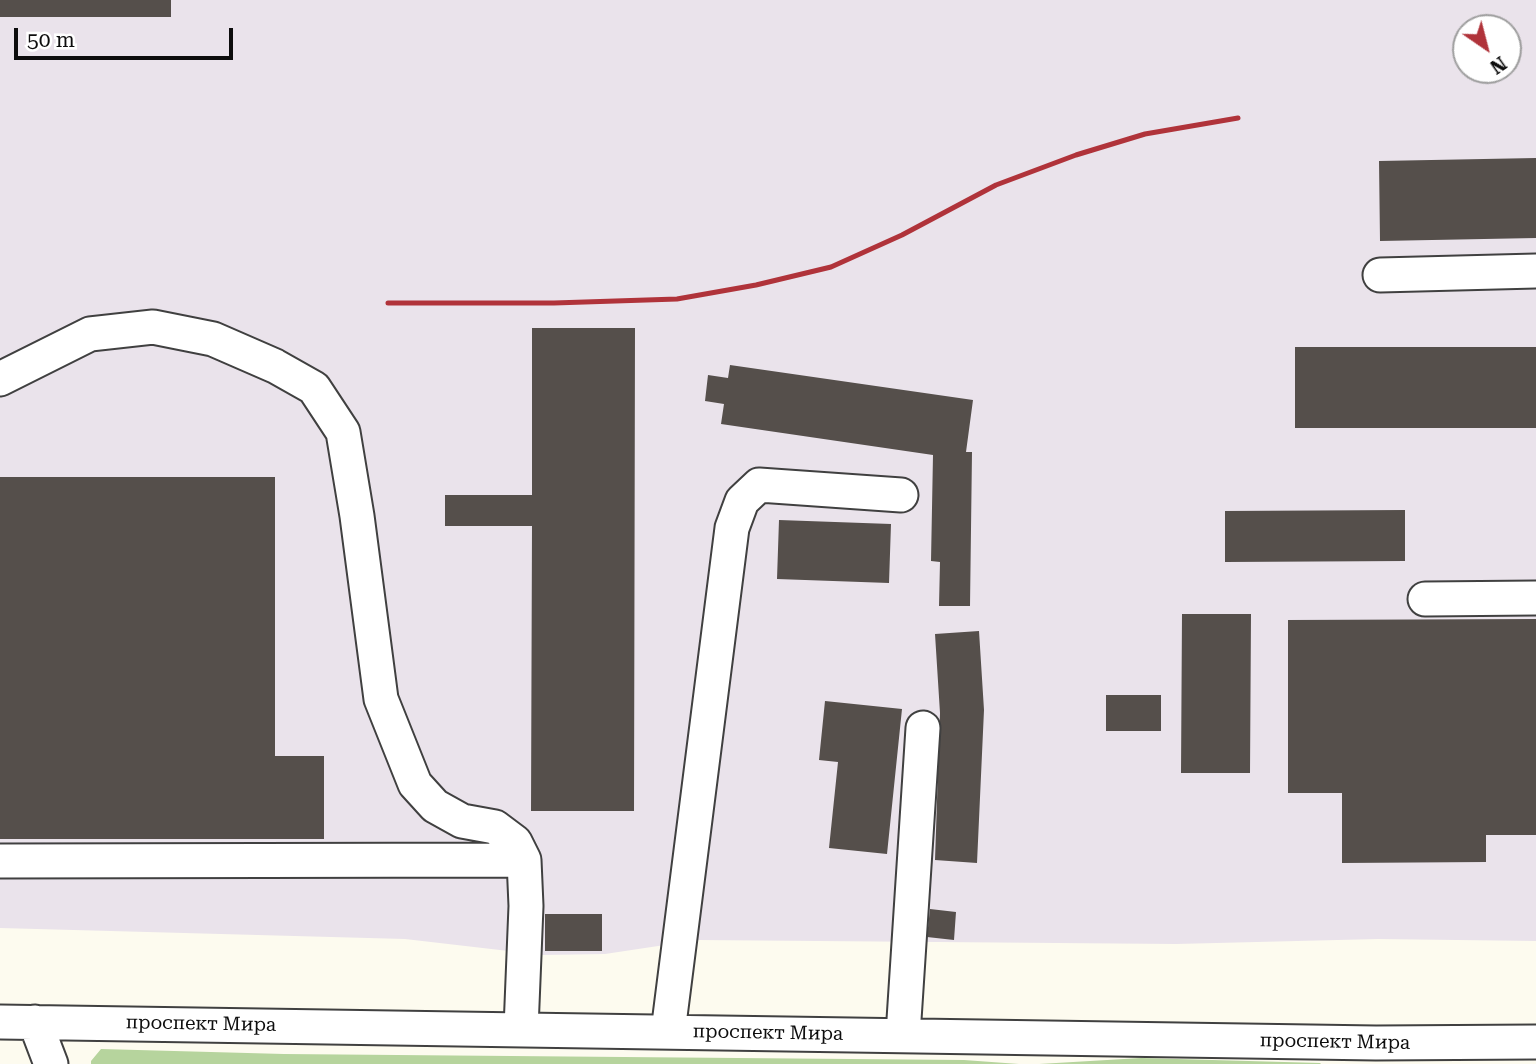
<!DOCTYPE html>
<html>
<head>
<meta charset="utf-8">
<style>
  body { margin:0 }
  #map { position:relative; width:1536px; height:1064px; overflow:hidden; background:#fdfbef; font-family:"Roboto Serif",serif }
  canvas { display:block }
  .north { position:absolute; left:1452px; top:14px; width:70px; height:70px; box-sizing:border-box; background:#fff; border:2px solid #9e9e9e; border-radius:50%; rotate:145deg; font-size:19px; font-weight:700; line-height:28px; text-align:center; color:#0d0d0d }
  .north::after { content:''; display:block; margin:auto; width:24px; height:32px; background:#b0333a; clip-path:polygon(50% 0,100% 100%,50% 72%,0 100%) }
  .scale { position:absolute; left:14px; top:28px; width:219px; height:32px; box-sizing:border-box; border:4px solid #0d0d0d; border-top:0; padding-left:9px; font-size:21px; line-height:24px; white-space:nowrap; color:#0d0d0d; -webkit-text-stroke:5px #fff; paint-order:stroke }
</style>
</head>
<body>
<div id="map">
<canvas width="1536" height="1064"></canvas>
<div class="north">N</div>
<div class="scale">50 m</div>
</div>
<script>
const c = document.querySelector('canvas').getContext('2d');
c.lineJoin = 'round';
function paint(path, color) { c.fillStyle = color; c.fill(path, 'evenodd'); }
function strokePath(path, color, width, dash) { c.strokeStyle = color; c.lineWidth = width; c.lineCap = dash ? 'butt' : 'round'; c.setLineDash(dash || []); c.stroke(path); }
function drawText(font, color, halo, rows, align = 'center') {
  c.font = font + ' "Roboto Serif",serif'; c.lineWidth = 7; c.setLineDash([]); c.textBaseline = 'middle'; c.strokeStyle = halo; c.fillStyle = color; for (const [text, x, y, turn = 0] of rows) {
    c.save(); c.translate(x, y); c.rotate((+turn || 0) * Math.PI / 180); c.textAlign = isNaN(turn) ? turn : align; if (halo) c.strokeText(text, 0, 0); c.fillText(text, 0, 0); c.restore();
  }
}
paint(new Path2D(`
  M0 0H1536V941L1378 939 1176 944 698 940 605 954 543 955 405 939 0 928ZM1466 28H1508V70H1466Z`), '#eae3eb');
paint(new Path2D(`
  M101 1049 284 1054 964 1060 1019 1064H91V1061Z
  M1141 1058 1320 1063 1321 1064H1039Z`), '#b6d49d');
paint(new Path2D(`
  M0 0H171V17H0Z
  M1536 158V238L1380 241 1379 161Z
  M532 328H635L634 811H531L532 526H445V495H532Z
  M1295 347H1536V428H1295Z
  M730 365 973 400 966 452H972L970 606H939L940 562 931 561 933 455 721 424 724 404 705 401 708 375 728 378Z
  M0 477H275V756H324V839H0Z
  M1405 510V561L1225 562V511Z
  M779 520 891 524 889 583 777 579Z
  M1182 614H1251L1250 773H1181Z
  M1536 619V835H1486V862L1342 863V793H1288V620Z
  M979 631 984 710 977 863 935 860 940 713 935 634Z
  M1106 695H1161V731H1106Z
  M825 701 902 709 887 854 829 848 838 762 819 760Z
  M930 909 956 912 954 940 927 937Z
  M545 914H602V951H545Z`), '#554f4b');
const minor = new Path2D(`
  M1380 275 1536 271
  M0 379 90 334 153 327 213 339 275 366 314 388 343 432 357 516 381 699 415 784 435 806 462 821 495 827 515 842 524 860 526 906 521 1029
  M1425 599 1536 598
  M0 861 524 860
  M0 1022 1376 1043 1536 1042
  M35 1022 51 1064
  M668 1032 732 528 742 501 759 485 901 495
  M903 1035 923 728`);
strokePath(minor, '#404040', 37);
strokePath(minor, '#fff', 33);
strokePath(new Path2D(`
  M388 303H554L677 299 756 285 831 267 902 235 996 185 1076 155 1145 134 1238 118`), '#b0333a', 5);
drawText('19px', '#0d0d0d', '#fff', [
  ["проспект Мира",201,1024,1],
  ["проспект Мира",768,1033,1],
  ["проспект Мира",1335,1042,1]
]);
</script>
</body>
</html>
